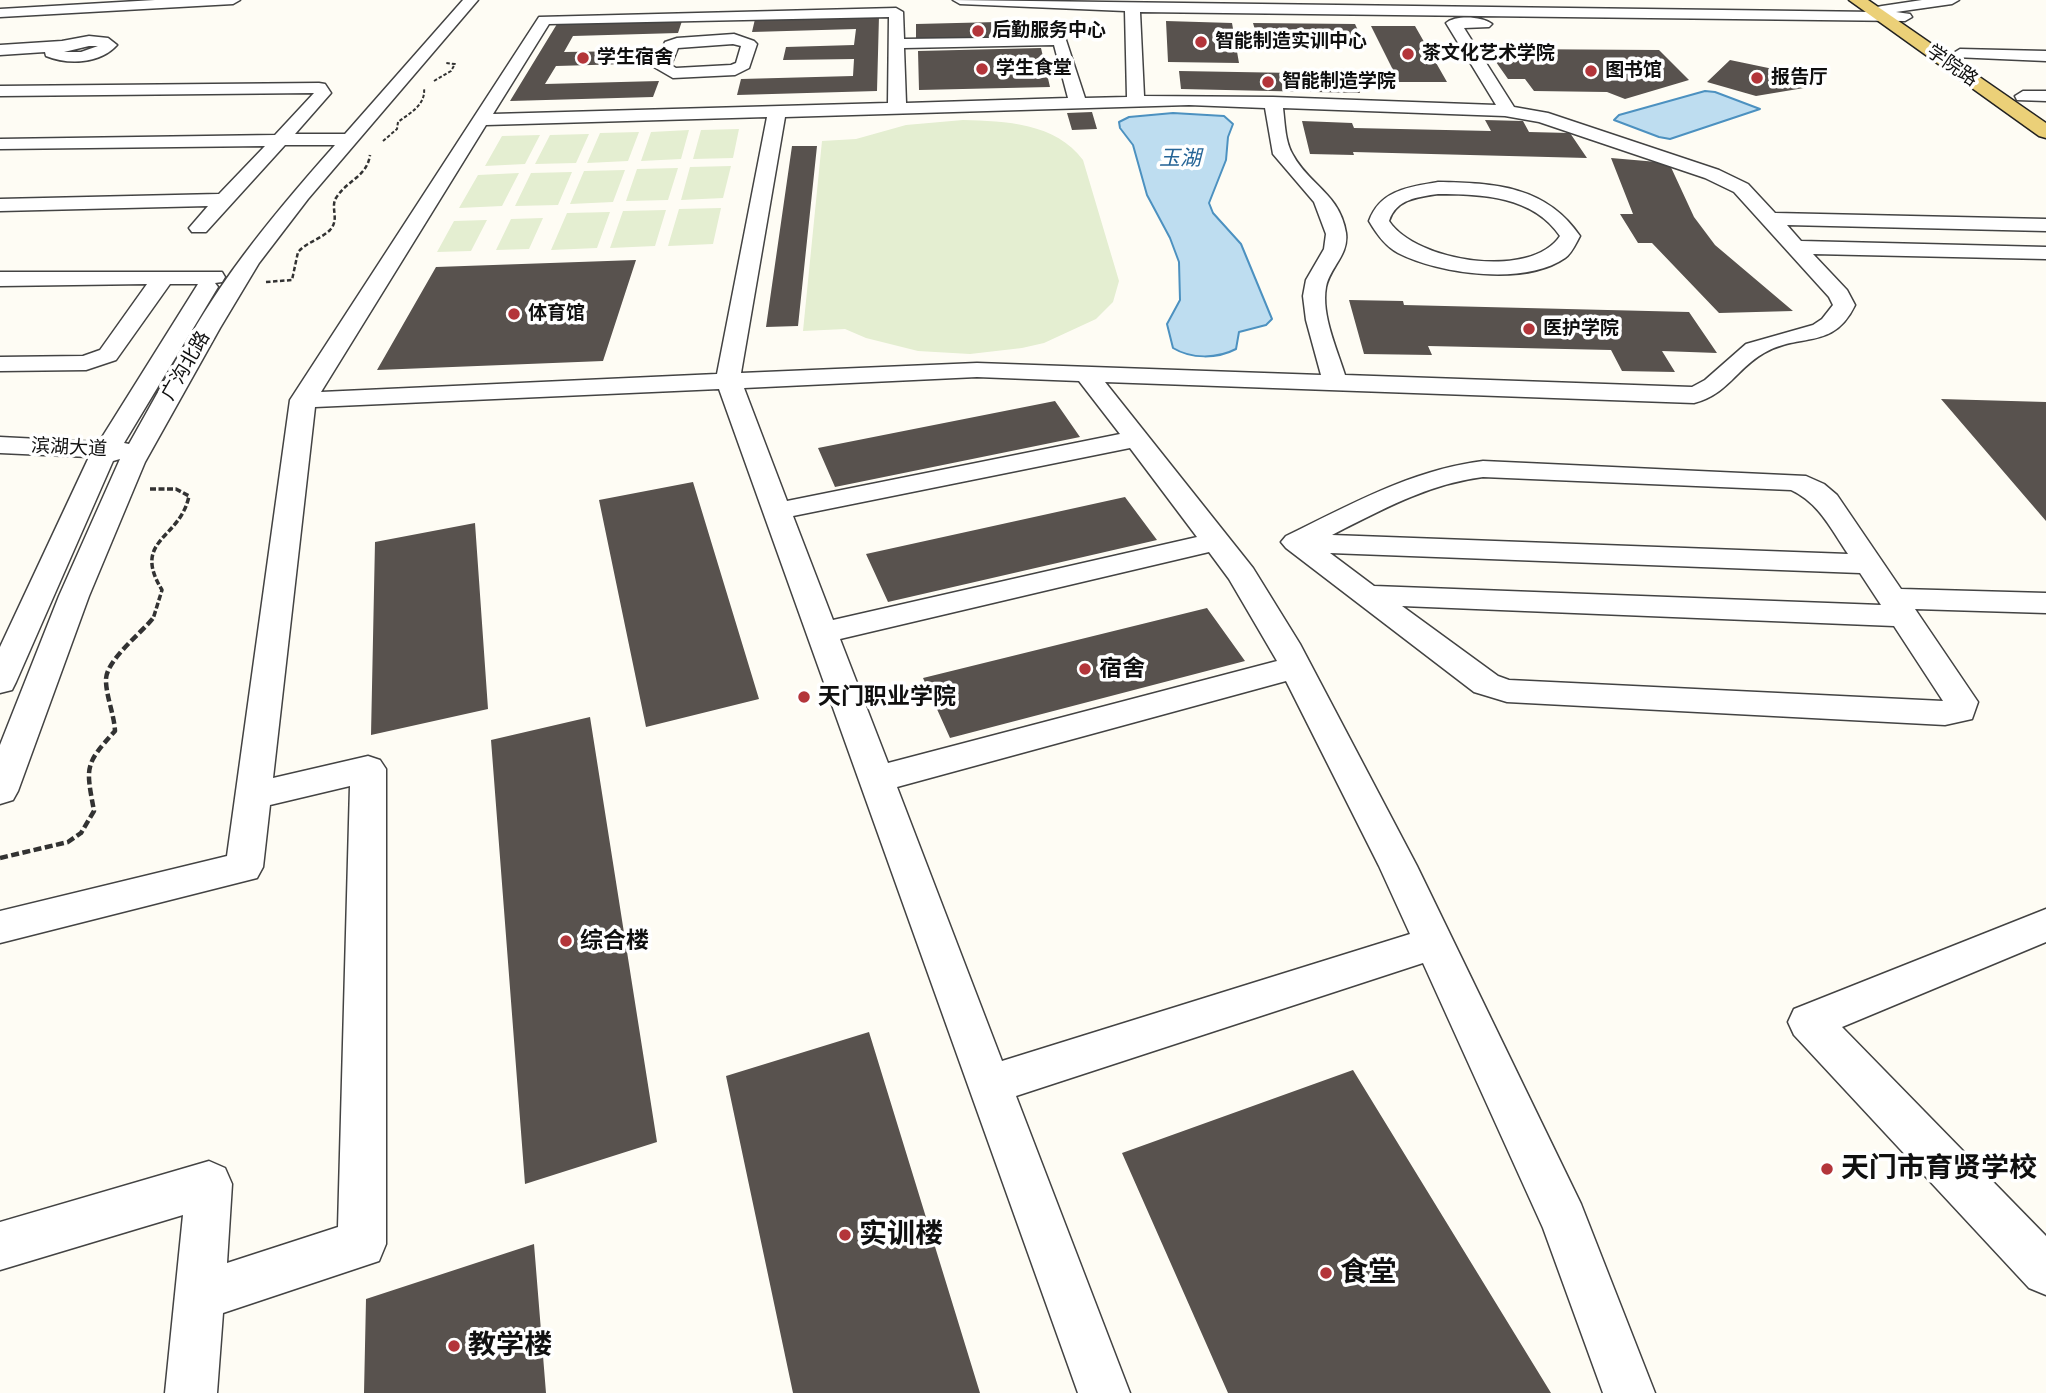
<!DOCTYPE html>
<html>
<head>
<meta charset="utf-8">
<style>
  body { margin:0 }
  canvas { display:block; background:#fefcf4 }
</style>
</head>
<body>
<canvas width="2046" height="1393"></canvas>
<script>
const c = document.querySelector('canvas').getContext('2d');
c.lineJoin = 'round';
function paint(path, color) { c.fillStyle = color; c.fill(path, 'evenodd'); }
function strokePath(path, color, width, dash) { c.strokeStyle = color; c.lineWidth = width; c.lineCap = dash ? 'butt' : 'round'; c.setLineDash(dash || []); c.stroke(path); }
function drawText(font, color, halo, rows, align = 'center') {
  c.font = font + ' Merriweather,"Noto Sans SC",serif'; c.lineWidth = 7; c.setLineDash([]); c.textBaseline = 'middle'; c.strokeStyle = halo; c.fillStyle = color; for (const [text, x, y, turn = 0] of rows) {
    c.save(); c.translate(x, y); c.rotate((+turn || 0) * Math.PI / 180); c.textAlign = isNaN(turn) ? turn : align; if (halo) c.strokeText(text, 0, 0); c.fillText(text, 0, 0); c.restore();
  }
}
paint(new Path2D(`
  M963 120C1005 121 1056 123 1083 160L1119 281 1113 302 1096 319 1044 343 1022 348 970 354 918 351 866 338 845 329 803 331 822 141 856 139 906 125Z
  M739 129 733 158 693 159 701 130Z
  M689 130 681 159 641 161 651 132Z
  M639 132 628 161 587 163 600 133Z
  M589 134 576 163 535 164 550 135Z
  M540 135 525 164 485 166 502 136Z
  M731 166 723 198 681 200 690 167Z
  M678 168 668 200 626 201 637 169Z
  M625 170 613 202 570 204 584 171Z
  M572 172 558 205 515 206 531 173Z
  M519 173 502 206 459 208 478 175Z
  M721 208 713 244 668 246 679 209Z
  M666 210 655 246 610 248 623 211Z
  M610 212 597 248 551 250 567 213Z
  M543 218 529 249 496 250 511 219Z
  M487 220 471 251 437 252 454 221Z`), '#e4eed1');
const water = new Path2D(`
  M1705 91 1715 92 1760 109 1670 139 1659 137 1614 120 1619 115Z
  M1173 113 1224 116 1233 124 1228 137 1226 160 1209 203 1213 213 1241 244 1272 319 1266 325 1239 332 1236 349C1217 359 1191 359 1173 348L1167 324 1180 300 1179 262 1170 238 1147 195 1133 145 1120 128 1119 122 1129 117Z`);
paint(water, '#beddf0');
strokePath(water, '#4c91c0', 2);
paint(new Path2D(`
  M879 16 877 91 737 95 741 79 853 76 854 59 783 60 786 47 854 45 856 29 752 32 755 19Z
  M682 21 678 33 573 36 564 52 633 51 627 64 556 66 545 84 659 81 653 97 510 101 557 24Z
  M1038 21 1042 37 916 40V24Z
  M1166 21 1232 23 1239 63 1168 62Z
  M1253 23 1355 24 1363 41 1258 40Z
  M1371 26H1415L1447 82H1399Z
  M1041 48 1050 87 919 90 918 51Z
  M1503 49 1659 50 1689 80 1625 99 1607 92 1534 91 1525 79H1508L1496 62 1513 63Z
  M1730 60 1778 70 1822 85 1756 96 1707 82Z
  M1179 71 1354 74 1360 93 1181 89Z
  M1092 112 1097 129 1072 130 1067 113Z
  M1485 120 1523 121 1529 132 1570 133 1587 158 1353 152 1354 155 1310 154 1302 121 1352 123 1354 128 1491 131Z
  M792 146H817L798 326 766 327Z
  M1611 158 1669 163 1694 217 1715 245 1793 311 1719 313 1652 243H1638L1620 214H1633Z
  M636 260 603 361 377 370 436 267Z
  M1349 300 1403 301 1404 305 1689 312 1717 353 1662 351 1675 372 1622 371 1611 350 1428 346 1432 355 1364 354Z
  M1941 399 2046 402V521Z
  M1055 401 1080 437 835 487 818 448Z
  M693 482 759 699 646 727 599 500Z
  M1125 497 1157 540 888 602 866 554Z
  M475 523 488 709 371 735 375 542Z
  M1207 608 1245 661 950 738 923 678Z
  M590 717 657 1142 525 1184 491 740Z
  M869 1032 980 1393H793L726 1076Z
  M1353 1070 1551 1393H1228L1122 1153Z
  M534 1244 546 1393H364L366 1299Z`), '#58524e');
const minor = new Path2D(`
  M155 0H240L233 4 0 17V9Z
  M463 0H478L308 199 259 263 220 328 145 462 89 596 18 791 13 800 0 804V745L59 596 120 459 113 461 16 682 12 690 0 693V647L89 457 0 453V437L99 442 198 284H170L116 360 86 370 0 371V357L83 356 100 350 147 284 0 286V272H222L225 277 222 282 215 283 218 287 124 443 129 444C165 381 199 314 243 256 272 217 303 181 335 145H285L206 232H192L189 228 208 206 0 211V199L219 194 265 146 0 149V139L275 135 314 93 0 96V86L319 83 325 84 331 93 295 134H345Z
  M953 0 1876 12 1877 7 1882 6 1922 0H1959L1952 4 1896 12 1910 14 1912 17 1905 21 1140 12 1144 96 1273 97 1496 105 1446 23C1455 15 1482 16 1492 24L1489 27 1464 28 1514 107 1548 113 1719 170 1748 184 1775 213 2046 219V231L1787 225 1801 241 2046 247V259L1813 254 1847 290 1855 305C1833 351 1800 332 1764 353 1736 369 1728 394 1694 403L1105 382 1253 568 1300 644 1417 866 1581 1204 1655 1393H1603L1543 1228 1423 963 1016 1096 1130 1393H1078L719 389 315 407 273 778 368 756 380 760 386 769V1244L379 1261 223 1313 217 1393H165L183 1215 0 1270V1222L209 1161 225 1168 232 1184 227 1263 338 1227 350 786 270 805 263 867 257 878 0 943V911L227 856 290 400 539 17 896 8 903 12 904 39 1065 37 1085 98 1127 97 1125 11 960 4ZM889 17 888 103 493 114 549 24ZM1054 45 1068 98 906 103 904 48ZM1189 105 1265 108 1273 154 1314 202 1326 234 1324 249 1306 280 1303 296 1306 320 1321 375 977 363 741 373 785 117ZM1283 108 1505 116 1539 122 1705 178 1734 192 1829 297 1833 305 1822 319 1813 325 1746 344 1705 380 1692 387 1345 375C1337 349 1321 315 1326 287 1330 267 1349 255 1346 233 1340 194 1309 185 1293 155 1285 142 1285 124 1283 108ZM767 117 717 374 321 392 486 125ZM977 377 1079 381 1120 434 787 501 744 388ZM1130 448 1197 537 833 620 793 516ZM1209 552 1229 579 1277 661 888 763 840 639ZM1286 681 1379 866 1410 934 1002 1061 897 787Z
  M734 34 754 41 757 44 749 68 735 75 673 78 654 67 665 42 677 38ZM733 44 741 46 736 63 731 65 676 68 671 65 678 48Z
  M89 36 108 38 117 45C100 64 68 65 46 56L45 52 0 55V45L62 41ZM89 46H98L81 52H64Z
  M1960 49 2046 51V61L1954 57 1952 54Z
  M2023 91H2046V101L2017 100 2015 96Z
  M1438 182C1495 183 1546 186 1580 236 1576 243 1572 253 1565 258 1525 286 1439 274 1398 253 1385 246 1376 233 1369 221 1380 190 1409 187 1438 182ZM1438 194C1482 194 1533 196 1560 236 1531 280 1416 262 1389 221 1396 199 1418 197 1438 194Z
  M1483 461 1806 476 1824 484 1837 495 1901 589 2046 593V613L1915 609 1978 702 1972 719 1945 725 1507 702 1474 692 1286 548 1281 542 1286 536C1350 505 1411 470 1483 461ZM1483 477 1791 490C1819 503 1831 529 1848 554L1332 535C1381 510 1428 484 1483 477ZM1330 553 1860 573 1881 605 1374 586ZM1402 606 1894 626 1943 701 1509 680 1498 676Z
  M2046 909V942L1842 1027 2046 1236V1295L2029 1288 1794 1035 1788 1022 1794 1009Z`);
const major = new Path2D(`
  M1849 0H1868L2046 123V138L2039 136Z`);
strokePath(minor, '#434343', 3);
strokePath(major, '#212121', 3);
strokePath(new Path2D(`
  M434 81 451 71 455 64 446 63
  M383 141 397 129 398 122C410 113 426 105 424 88`), '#323232', 2, [3.5, 2]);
strokePath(new Path2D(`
  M266 282 292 280 298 252C307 242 321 239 330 230 340 219 330 208 336 198 347 180 367 177 370 155`), '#323232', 2.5, [4.5, 2.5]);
strokePath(new Path2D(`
  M150 489H176L189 496C180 540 131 539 162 590L153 619`), '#323232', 3.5, [6, 2.5]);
strokePath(new Path2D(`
  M0 858 68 842 81 833 94 811C86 767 84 765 115 731 114 714 107 699 106 682 104 661 141 634 154 617`), '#323232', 4.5, [8, 3.5]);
paint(minor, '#fff');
paint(major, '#ebd078');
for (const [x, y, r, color] of [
  [978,31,7,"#b3353a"],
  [1201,42,7,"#b3353a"],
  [1408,54,7,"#b3353a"],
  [583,58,7,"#b3353a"],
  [982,69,7,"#b3353a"],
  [1591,71,7,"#b3353a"],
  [1757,78,7,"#b3353a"],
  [1268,82,7,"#b3353a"],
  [514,314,7,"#b3353a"],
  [1529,329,7,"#b3353a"],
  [1085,669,7,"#b3353a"],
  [804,697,7,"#b3353a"],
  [566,941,7,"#b3353a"],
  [1827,1169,7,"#b3353a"],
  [845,1235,7,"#b3353a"],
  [1326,1273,7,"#b3353a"],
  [454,1346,7,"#b3353a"]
]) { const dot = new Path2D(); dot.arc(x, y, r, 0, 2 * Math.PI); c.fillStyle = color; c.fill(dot); strokePath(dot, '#fff', 2.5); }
drawText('bold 19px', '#101010', '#fff', [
  ["后勤服务中心",992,31],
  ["智能制造实训中心",1215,42],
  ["茶文化艺术学院",1422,54],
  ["学生宿舍",597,58],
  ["学生食堂",996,69],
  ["图书馆",1605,71],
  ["报告厅",1771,78],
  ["智能制造学院",1282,82],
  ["体育馆",528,314],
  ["医护学院",1543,329]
], 'left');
drawText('19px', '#101010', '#fff', [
  ["学院路",1952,66,35],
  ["广沟北路",186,366,-60],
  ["滨湖大道",69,448,3]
]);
drawText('italic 21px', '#256496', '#fff', [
  ["玉湖",1180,159]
]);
drawText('bold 23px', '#101010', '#fff', [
  ["宿舍",1099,669],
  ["天门职业学院",818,697],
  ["综合楼",580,941]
], 'left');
drawText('bold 28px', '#101010', '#fff', [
  ["天门市育贤学校",1841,1169],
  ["实训楼",859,1235],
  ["食堂",1340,1273],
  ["教学楼",468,1346]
], 'left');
</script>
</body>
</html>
